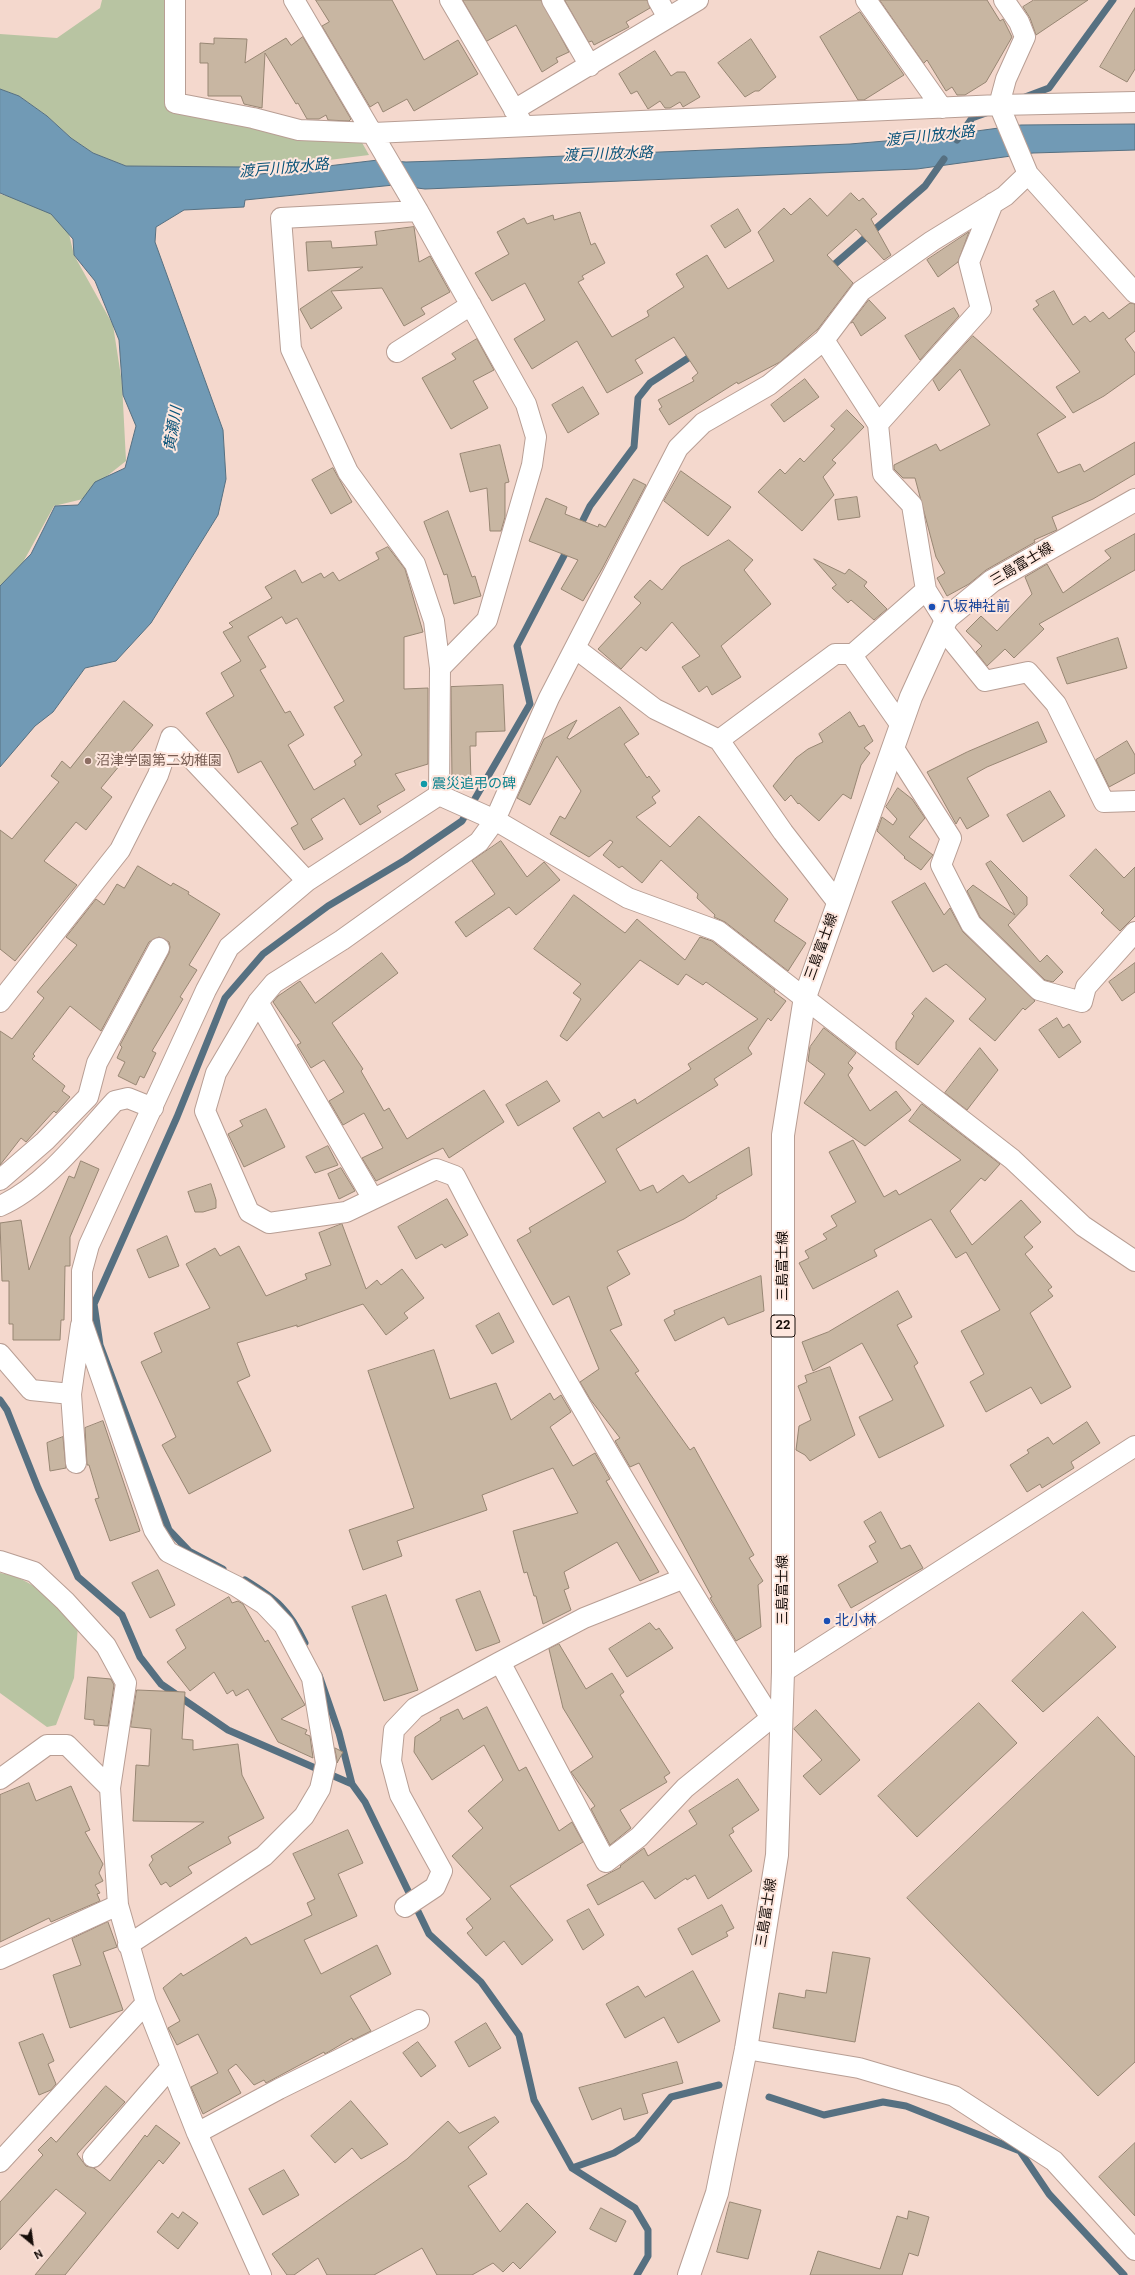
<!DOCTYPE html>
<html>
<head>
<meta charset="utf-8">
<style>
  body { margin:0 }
  #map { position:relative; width:1135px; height:2275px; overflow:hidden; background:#f4d8cd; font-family:Roboto,sans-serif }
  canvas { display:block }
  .north { position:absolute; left:12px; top:2223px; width:40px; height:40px; -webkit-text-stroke:3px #fee7de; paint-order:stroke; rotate:151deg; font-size:11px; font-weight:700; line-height:16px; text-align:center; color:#160d09 }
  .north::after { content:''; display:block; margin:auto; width:14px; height:18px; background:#160d09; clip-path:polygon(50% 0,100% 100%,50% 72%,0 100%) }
</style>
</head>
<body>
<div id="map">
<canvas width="1135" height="2275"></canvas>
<div class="north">N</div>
</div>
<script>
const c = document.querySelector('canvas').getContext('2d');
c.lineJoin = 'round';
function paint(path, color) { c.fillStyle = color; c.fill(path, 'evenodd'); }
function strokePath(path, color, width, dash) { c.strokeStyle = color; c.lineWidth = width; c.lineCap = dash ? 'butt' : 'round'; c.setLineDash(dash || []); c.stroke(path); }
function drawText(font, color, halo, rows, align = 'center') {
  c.font = font + ' Roboto,"Noto Sans JP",sans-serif'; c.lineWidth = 4; c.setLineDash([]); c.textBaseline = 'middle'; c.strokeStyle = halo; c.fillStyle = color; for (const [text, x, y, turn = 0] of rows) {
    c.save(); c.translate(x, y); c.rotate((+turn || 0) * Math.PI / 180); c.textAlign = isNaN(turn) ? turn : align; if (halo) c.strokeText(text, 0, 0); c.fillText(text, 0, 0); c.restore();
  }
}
paint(new Path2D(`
  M102 0H175V103L356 132 369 155 313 162 244 167 126 166 93 153 71 138 47 116 19 96 0 89V34L57 38 100 8Z
  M0 194 64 213 74 255 113 325 122 383 126 461 102 480 83 499 54 506 0 604Z
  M0 1573C33 1577 55 1604 78 1626L74 1678 56 1725 47 1727 0 1693Z`), '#b8c4a2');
const water = new Path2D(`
  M0 89 19 96 47 116 71 138 93 153 126 166 244 167V176L378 160 406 162 470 160 850 144 932 137 1021 125 1135 124V150L1033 153 917 169 425 189 394 185 245 200 244 207 184 210 156 227 155 242 223 430 226 479 218 515 151 623 116 661 85 668 53 712 35 726 0 767V586L31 554 55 506 78 505 95 482 125 468 136 426 123 395 119 340 95 281 74 255 73 239 51 214 0 193Z`);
paint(water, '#719ab5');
strokePath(water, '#567081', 1);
strokePath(new Path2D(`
  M1025 97 1049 88 1113 0
  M957 140 972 118 986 113
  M828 270 925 186 944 159
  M579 528 590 506 634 447 638 398 650 383 696 353
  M0 1400 7 1410 38 1488 78 1577 122 1615 140 1657 161 1684 228 1730 352 1784
  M223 1569 189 1551 169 1530 100 1345 94 1304 177 1117 225 998 263 954 328 906 405 860 462 821 530 704 517 646 568 548
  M245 1580C276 1599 289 1609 305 1643
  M319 1675 339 1733 352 1784 365 1802 429 1934 481 1982 519 2035 534 2100 572 2168 635 2208 648 2230V2256L637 2275
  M769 2097 824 2115 883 2102 906 2106 1020 2151 1049 2194 1124 2275
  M572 2168 614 2153 637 2139 671 2097 719 2085`), '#567081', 7);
const building = new Path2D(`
  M316 0H392L424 60 458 40 478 74 414 111 407 99 383 112 378 102 370 107 322 26 329 22Z
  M463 0H541L569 52 556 58 558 62 542 72 516 25 487 41Z
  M565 0H647L650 8 626 22 629 27 594 45 592 41 589 42Z
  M880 0H987L1000 21 1003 19 1012 37 986 82 965 95H957L952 87 946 91 927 60 924 63Z
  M1034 0H1088L1036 35 1030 18 1023 7Z
  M1135 8V69L1127 82 1100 67Z
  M860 12 904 75 864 100H858L820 37Z
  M303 37 351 119 349 121 328 120 326 115 319 119H307L298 103 296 104 265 53 262 108 244 104 241 96H208V63H200V43L214 44V38L247 39 245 63 286 38 291 45Z
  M751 39 776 77 759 91H755L745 97 718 63Z
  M655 51 671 76 677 72H685L700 97 683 107 680 102 670 108H665L660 101 648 109 637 91 631 94 619 74Z
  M851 193 859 201 863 198 877 214 871 219 891 255 884 260 856 229 827 255 853 283 818 329 780 362 738 384 737 382 669 425 659 409 662 407 658 400 694 381 692 378 698 373 674 337 635 360 643 373 607 393 577 341 532 369 514 339 545 320 525 283 492 301 475 273 509 254 497 232 524 218 527 224 553 215 554 220 580 212 591 245 595 243 605 263 582 276 584 279 578 282 612 337 649 316 647 311 684 287 676 274 707 255 728 289 774 261 758 232 784 208 791 215 810 198 827 216Z
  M738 209 751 231 725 248 711 226Z
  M414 227 419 262 430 256 450 292 421 308 425 314 404 326 382 288 331 291 342 308 311 329 300 309 363 267 308 271 306 242 331 241 332 248 377 245 375 232Z
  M969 232 958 262 938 277 927 260Z
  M1054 291 1073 325 1085 316 1090 322 1103 312 1109 319 1130 303 1135 304V331L1125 339 1135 353V374L1104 396 1073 413 1056 387 1080 372 1033 309 1039 305 1036 301Z
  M869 300 886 318 861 336 853 322 851 323Z
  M954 308 959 316 920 360 905 336Z
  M973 336 1066 417 1037 434 1058 473 1080 464 1084 472 1135 442V474L1093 499 1052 517 1057 530 1034 540 1035 542 986 570 969 584 947 596 937 578 945 573 936 557 915 478H903L894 469V465L936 444 940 451 990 425 960 369 939 391 933 380Z
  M477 339 494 370 473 381 488 408 451 429 422 378 456 359 452 354Z
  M805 379 819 397 784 422 771 405Z
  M583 387 599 414 568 433 552 405Z
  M847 410 864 427 832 460 836 463 823 477 834 495 802 531 758 492 780 469 785 474 800 458 804 462 835 429 831 426Z
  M500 445 509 482 505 483V517L501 531H490L487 488 470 492 460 454Z
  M333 468 352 502 331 514 312 480Z
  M681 471 731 507 708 536 664 501Z
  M634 479 646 485 602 569 583 601 561 589 578 560 529 541 546 498 567 507 565 514 598 527 599 524 605 527Z
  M857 497 860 517 838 520 835 500Z
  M448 511 472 577 475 576 481 596 454 604 447 574 444 575 424 522Z
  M1135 534V570L1039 624 1044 629 1014 658 1005 649 987 666 976 652 982 646 966 631 981 616 997 631 1032 594 1025 577 1047 564 1063 593 1111 558 1105 551Z
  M729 540 753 560 744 570 771 604 721 646 741 677 712 695 707 686 699 692 682 667 700 656 672 622 646 651 641 647 621 669 598 649 641 603 634 597 650 580 662 590 681 567Z
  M388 547 405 569 423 632 404 637V689L428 688V764L395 774 405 790 377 806 381 812 360 825 344 798 311 819 323 839 304 850 291 828 298 824 261 761 238 773 228 750 206 713 234 696 221 673 241 661 223 632 233 627 229 623 272 598 265 587 295 570 302 583 321 573 324 578 333 572 339 581 379 559 376 553ZM282 617 286 624 297 618 319 657 344 701 334 707 362 755 354 761 356 765 314 790 288 745 304 735 290 711 285 713 260 670 266 667 248 637Z
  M814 559 845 574 849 569 867 582 864 586 887 609 874 620 851 600 848 603 832 588 836 585Z
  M1118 638 1127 668 1067 684 1057 658Z
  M503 685 505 731 476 732V746H470L471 782H452L451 687Z
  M124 701 153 725 101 788 112 797 86 830 76 822 44 861 77 885 15 961 0 949V830L12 839 59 782 51 776 62 761 70 768Z
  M620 707 639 734 624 744 647 778 649 776 660 791 652 797 656 803 636 817 670 847 699 816 788 899 774 921 806 943 788 971 725 922 714 917 715 915 697 898 698 894 661 860 642 883 622 866 619 868 603 855 613 842 610 840 589 857 550 834 560 816 565 819 581 791 557 756 530 805 517 798 544 739 577 720 567 738 569 739Z
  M850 712 859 727 864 725 873 741 864 748 870 753 861 765 851 799 843 794 819 821 799 803 798 804 791 795 785 801 773 786 796 758 808 749 823 742 819 734Z
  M1038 722 1047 742 987 767 967 778 989 816 967 829 960 817 956 824 927 772 967 752Z
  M1127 741 1135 755V773L1109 787 1096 760Z
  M898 788 912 799 925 818 909 837 933 855 921 870 904 858 905 857 877 831 882 817 893 825 897 819 886 807Z
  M1050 791 1065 816 1023 842 1007 815Z
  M501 841 527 877 544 862 560 880 516 915 509 907 466 937 455 922 495 894 472 861Z
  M1096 849 1124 878 1135 867V916L1120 931 1101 913 1104 910 1070 876Z
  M991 861 1027 897V905L1008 925 1040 962 1047 955 1063 972 1053 982 1045 980 980 917 967 891 973 885 1015 915 986 864Z
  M138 866 171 886 173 883 189 892 188 894 220 914 189 965 197 970 180 997 183 999 152 1051 156 1053 144 1078 140 1076 136 1085 118 1076 125 1062 117 1058 122 1047 120 1045 169 953 170 947 169 942 159 937 149 942 101 1031 70 1006 33 1054 35 1056 32 1059 65 1086 62 1091 70 1097 56 1113 54 1111 26 1142 21 1138 0 1165V1031L12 1039 44 998 37 992 77 945 66 937 96 899 104 905 117 884 124 888Z
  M925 883 944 915 950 908 963 932 1035 1001 1025 1010 1023 1008 995 1041 969 1019 986 999 946 964 933 972 892 902Z
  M574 895 625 933 637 919 685 960 700 937 712 941 775 990 774 992 786 1001 771 1021 768 1018 748 1048 752 1054 714 1079 718 1085 616 1149 640 1191 653 1185 657 1193 683 1175 689 1183 749 1147 752 1175 716 1196 717 1198 684 1219 617 1251 630 1274 607 1287 622 1325 610 1330 639 1371 635 1373 690 1450 694 1447 754 1555 749 1558 763 1581 758 1585 761 1627 736 1641 710 1598 712 1597 639 1463 630 1467 615 1441 620 1438 590 1399 580 1382 599 1369 569 1296 553 1305 517 1240 531 1232 529 1228 606 1182 573 1128 599 1112 603 1118 635 1099 637 1104 691 1069 688 1064 758 1019 706 982 703 985 686 974 678 985 640 960 567 1041 560 1036 581 999 573 993 581 984 534 949Z
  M382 953 398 973 332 1023 363 1069 361 1071 384 1111 389 1108 407 1139 484 1090 504 1122 449 1158 443 1148 376 1181 362 1158 383 1148 364 1113 343 1125 329 1101 344 1092 324 1060 311 1068 297 1045 301 1043 273 1002 278 996 300 981 315 1003Z
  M1135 963V992L1122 1001 1109 982Z
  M926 998 954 1021 918 1065 896 1049V1042L914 1016 912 1014Z
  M1057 1018 1063 1028 1069 1024 1081 1042 1059 1058 1039 1030Z
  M824 1028 856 1053 848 1063 853 1068 848 1075 870 1111 896 1091 911 1110 865 1146 804 1103 825 1074 808 1061 810 1047Z
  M980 1048 998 1070 967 1110 945 1093Z
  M547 1081 560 1101 518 1126 506 1105Z
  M922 1104 1000 1164 985 1181 981 1178 950 1211 972 1245 1021 1200 1041 1222 1024 1237 1033 1247 1025 1254 1052 1287 1048 1290 1053 1296 1030 1313 1071 1387 1041 1404 1031 1387 986 1412 970 1382 984 1374 961 1331 1000 1310 966 1252 956 1258 931 1219 874 1250 877 1256 813 1289 799 1263 809 1258 805 1251 827 1239 823 1234 837 1226 831 1216 856 1202 829 1152 853 1140 884 1197 896 1190 899 1195 961 1160 909 1121Z
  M266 1109 285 1147 244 1167 228 1134 243 1126 240 1121Z
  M328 1146 338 1165 315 1173 306 1157Z
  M81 1161 99 1169 70 1237V1266H65L64 1320H61L60 1340H13V1324H9V1281H2L0 1223 21 1220 29 1270 69 1176 74 1178Z
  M341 1168 355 1191 339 1199 328 1174Z
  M211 1184 216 1200V1208L203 1212H195L188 1192Z
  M447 1199 468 1235 445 1248 442 1244 416 1259 398 1227Z
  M342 1224 366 1289 377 1280 381 1285 402 1269 424 1298 404 1313 408 1318 386 1335 363 1304 297 1327V1325L237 1343 250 1376 237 1382 271 1451 189 1494 162 1445 176 1437 141 1362 162 1352 154 1333 210 1308 186 1264 215 1248 220 1256 239 1246 266 1296 307 1279 305 1274 331 1265 319 1233Z
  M167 1236 179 1266 149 1278 137 1250Z
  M761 1276 764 1311 728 1325 724 1317 675 1341 664 1320 675 1314 674 1311Z
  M898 1291 912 1317 897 1325 918 1363 914 1366 944 1426 879 1458 859 1417 893 1400 862 1343 813 1371 802 1342 828 1332Z
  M499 1313 514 1342 492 1354 476 1326Z
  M434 1350 450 1399 496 1383 511 1420 550 1393 554 1400 561 1395 571 1412 550 1427 573 1466 595 1453 610 1479 606 1481 659 1572 640 1581 617 1542 564 1572 569 1588 564 1590 571 1610 543 1624 536 1596H534L527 1572 524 1573 513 1531 578 1513 553 1468 482 1495 487 1510 397 1541 402 1556 363 1570 349 1530 414 1508 368 1371Z
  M830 1367 855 1435 810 1461 805 1455 796 1450 799 1426 811 1420 798 1386 807 1382 805 1376Z
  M103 1421 140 1531 110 1541 95 1499 99 1498 89 1465H87L85 1428Z
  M1087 1422 1100 1443 1071 1462 1074 1468 1042 1488 1040 1484 1027 1492 1010 1465 1029 1453 1027 1450 1048 1437 1053 1444Z
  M63 1437 66 1468 50 1471 47 1443Z
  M881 1512 901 1549 910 1545 923 1568 851 1608 838 1585 878 1562 869 1546 876 1542 864 1522Z
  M158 1570 175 1605 150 1618 132 1583Z
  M480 1591 500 1642 476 1651 456 1600Z
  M386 1595 418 1690 384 1701 352 1607Z
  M229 1597 232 1603 238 1601 243 1604 265 1642 268 1640 305 1705 281 1719 307 1730 305 1734 310 1736 313 1758 278 1742 248 1689 236 1696 233 1690 227 1694 214 1672 190 1691 167 1662 186 1648 176 1630Z
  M1083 1612 1116 1647 1043 1712 1012 1681Z
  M650 1623 656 1630 659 1628 673 1648 627 1677 609 1649Z
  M559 1644 586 1689 612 1673 624 1692 620 1695 670 1773 664 1777 667 1782 620 1810 631 1828 610 1845 591 1809 595 1806 571 1772 593 1757 563 1708 549 1649Z
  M88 1677 111 1679 114 1685 108 1726 94 1725V1720L85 1719Z
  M137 1690 185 1692 182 1739 193 1740V1750L238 1744 242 1775 264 1818 228 1837 231 1843 188 1867 192 1873 170 1887 166 1882 161 1885 149 1865 153 1860 151 1856 204 1822 133 1821 136 1765 149 1766 151 1729 131 1727Z
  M979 1703 1017 1743 917 1837 878 1796Z
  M487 1707 519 1771 526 1767 559 1831 572 1822 583 1842 510 1886 553 1940 522 1965 504 1941 486 1956 467 1933 473 1928 466 1919 491 1899 452 1856 483 1828 468 1811 503 1780 484 1745 432 1780 414 1752 415 1737 441 1720 440 1718 458 1709 463 1719Z
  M816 1710 860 1760 820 1795 803 1776 822 1760 794 1729Z
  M1098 1717 1135 1757V2062L1098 2096 907 1898Z
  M335 1748 343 1752 337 1763V1761Z
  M738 1779 759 1810 732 1828 734 1832 729 1835 752 1871 708 1899 695 1875 687 1880 686 1878 655 1899 643 1881 598 1905 587 1885 621 1867 620 1866 644 1848 648 1856 697 1824 689 1811Z
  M29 1783 36 1801 71 1786 90 1830 85 1832 103 1864 99 1873 103 1881 95 1885 100 1893 97 1894 100 1901 51 1922 49 1918 0 1942V1795Z
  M348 1830 363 1863 338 1874 357 1916 304 1940 321 1974 377 1945 391 1974 350 1996 371 2031 353 2040 352 2038 325 2054 324 2052 266 2083 264 2080 254 2085 236 2064 228 2070 241 2093 203 2114 191 2087 218 2073 198 2034 177 2045 168 2028 180 2021 163 1988 181 1973 183 1976 246 1937 251 1945 312 1915 307 1903 315 1899 293 1854Z
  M722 1905 734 1928 726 1932 728 1936 692 1955 678 1929Z
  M589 1909 604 1935 583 1950 567 1921Z
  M108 1922 117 1947 103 1952 123 2010 70 2028 53 1975 81 1965 72 1939Z
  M833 1952 870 1958 855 2042 773 2028 779 1993 805 1998 806 1990 826 1993Z
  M693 1971 720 2021 678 2043 664 2017 625 2038 606 2004 638 1986 645 1997Z
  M486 2023 501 2048 469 2067 455 2042Z
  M43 2034 54 2061 48 2064 56 2084 51 2090 39 2095 19 2043Z
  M418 2042 436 2066 421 2077 403 2053Z
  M677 2062 683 2083 642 2094 648 2113 624 2120 621 2108 592 2120 579 2088Z
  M106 2086 125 2102 77 2154 86 2166 94 2168 110 2181 145 2135 147 2137 156 2125 180 2143 163 2164 159 2160 65 2275H35L86 2213 56 2189 0 2250V2202L43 2155 38 2150 51 2137 56 2142Z
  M351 2101 388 2144 361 2159 352 2148 335 2163 311 2136Z
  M495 2117 499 2122 468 2147 487 2174 468 2186 500 2232 527 2203 556 2232 520 2269 513 2262 503 2272 493 2263 472 2275H437L422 2248 374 2275H327L318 2258 294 2275H287L272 2254 407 2159 448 2121 459 2133Z
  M1135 2143V2216L1099 2177Z
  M284 2170 299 2195 263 2215 249 2189Z
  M730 2202 761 2210 748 2259 717 2252Z
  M601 2208 626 2221 616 2242 590 2229Z
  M909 2211 929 2217 918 2256 909 2253 902 2275H810L818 2251 880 2269 897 2216 907 2219Z
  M183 2212 198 2223 178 2249 157 2232 172 2213 178 2218Z`);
paint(building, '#c8b6a2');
strokePath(building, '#978673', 1);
const street = new Path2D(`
  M175 0V103L253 118 299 130 373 133 999 105 1135 102
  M294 0 418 211 526 404 536 437 532 465 487 620 440 668
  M450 0 521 121
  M552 0 590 66
  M658 0 668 18
  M866 0 942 108
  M1004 0 1019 22 1025 37 1006 79 999 105 1028 174 1135 293
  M514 110 698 0
  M824 340 878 424 883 474 912 505 926 590 946 622
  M397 352 471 305
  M878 424 981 309 969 262 993 203
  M942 628 985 681 1028 672 1056 704 1104 802 1135 801
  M575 648 655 709 719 740 835 654H853L926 590
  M851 654 900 724
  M719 740 783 832 838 903
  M893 747 951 838 941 865 971 924 1039 990 1082 1002 1086 987 1135 932
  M439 795 495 820 628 898 718 931 1012 1159 1083 1226 1135 1261
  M0 1002 120 850 158 775 171 737 307 881
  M258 1002 373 1199
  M0 1180 45 1141 88 1097 97 1063 159 948
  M0 1206C44 1187 83 1136 115 1101L128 1098 153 1108
  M0 1354 31 1390 71 1394 81 1325
  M71 1394 76 1463
  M0 1561 34 1572 65 1601 106 1646 126 1683 110 1788
  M500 1662 606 1862 639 1837 685 1788 771 1718
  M783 1672 1135 1446
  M780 1720 771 1718C659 1542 551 1362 455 1176L436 1169 346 1212 269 1223 249 1212 205 1111 216 1073 258 1002 274 983 342 940 479 842 495 820 549 698 678 448 703 423 769 385 824 340 861 291 932 241 1005 196 1028 174
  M0 1779 47 1745H67L110 1788 118 1905 146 2003 197 2133 261 2275
  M405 1907 435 1887 442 1871 400 1795 391 1761 394 1730 415 1708 500 1662 584 1618 682 1579
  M128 1945 264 1856 304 1816 320 1789 326 1763 312 1678 284 1625 264 1604 236 1586 168 1552 154 1530 82 1322V1271L89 1245 206 990 229 947 307 881 439 795 440 668 434 621 415 564 348 472 291 349 281 218 418 211
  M0 1959 118 1905
  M746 2049 859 2068 954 2096 1054 2161 1135 2250
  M197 2133 279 2089 419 2020
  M93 2157 171 2067
  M0 2162 146 2003`);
const primary = new Path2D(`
  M689 2275 717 2193 746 2049 777 1855 783 1672V1135L805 997 911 697 947 618 992 581 1135 500`);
strokePath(street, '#b89e94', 22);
strokePath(primary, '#b89e94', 24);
strokePath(street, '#fff', 20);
strokePath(primary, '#fff', 22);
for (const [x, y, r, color] of [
  [932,607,4,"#1a4fb4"],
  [88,761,4,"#8d6e63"],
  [424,784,4,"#0f9aa8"],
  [827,1621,4,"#1a4fb4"]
]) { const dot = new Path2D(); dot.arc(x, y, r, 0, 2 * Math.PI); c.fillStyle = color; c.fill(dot); strokePath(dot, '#fee7de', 1.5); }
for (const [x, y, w] of [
  [783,1326,24]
]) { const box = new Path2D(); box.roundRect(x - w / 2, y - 11, w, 22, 3); c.fillStyle = '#fee7de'; c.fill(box); strokePath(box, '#160d09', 1); }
drawText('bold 13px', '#160d09', null, [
  ["22",783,1326]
]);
drawText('14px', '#160d09', '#fee7de', [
  ["三島富士線",1022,565,-31],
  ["三島富士線",822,947,-70],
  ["三島富士線",783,1266,-90],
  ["三島富士線",783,1590,-90],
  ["三島富士線",767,1913,-81]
]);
drawText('14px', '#164399', '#fee7de', [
  ["八坂神社前",940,607],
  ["北小林",835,1621]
], 'left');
drawText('14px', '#785e54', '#fee7de', [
  ["沼津学園第二幼稚園",96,761]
], 'left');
drawText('14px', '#0d838f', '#fee7de', [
  ["震災追弔の碑",432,784]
], 'left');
drawText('italic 15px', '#0b547a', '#fee7de', [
  ["渡戸川放水路",930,137,-6],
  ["渡戸川放水路",608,155,-2],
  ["渡戸川放水路",284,169,-5],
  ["黄瀬川",174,429,-81]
]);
</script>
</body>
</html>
